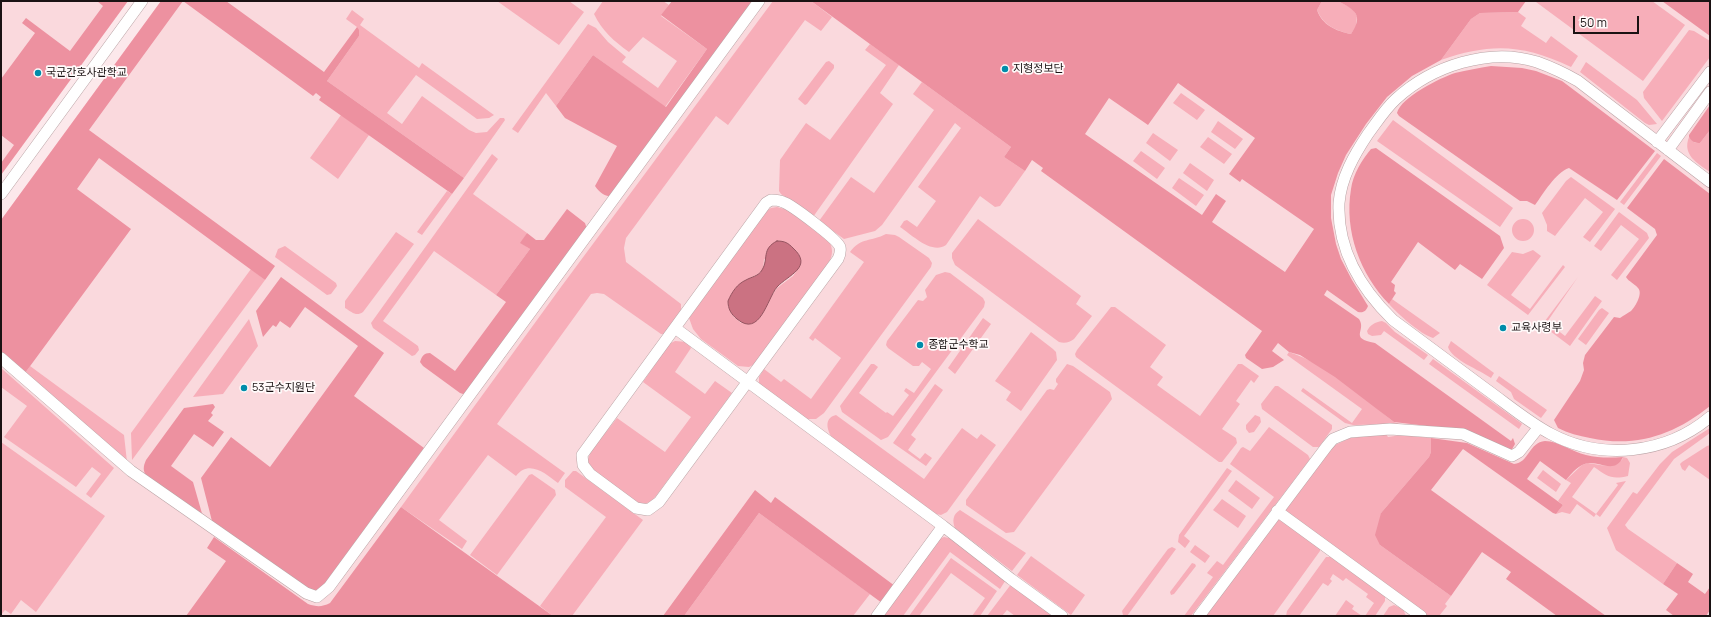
<!DOCTYPE html>
<html>
<head>
<meta charset="utf-8">
<style>
  body { margin:0 }
  #map { position:relative; width:1711px; height:617px; overflow:hidden; background:#fce8eb; font-family:Manrope,sans-serif }
  canvas { display:block }
  .frame { position:absolute; inset:0; border:2px solid #1a1213; pointer-events:none }
  .scale { position:absolute; left:1573px; top:16px; width:66px; height:18px; box-sizing:border-box; border:2px solid #1a1213; border-top:0; padding-left:5px; font-size:12px; line-height:14px; white-space:nowrap; color:#1a1213; -webkit-text-stroke:3px #fffafa; paint-order:stroke }
</style>
</head>
<body>
<div id="map">
<canvas width="1711" height="617"></canvas>
<div class="frame"></div>
<div class="scale">50 m</div>
</div>
<script>
const c = document.querySelector('canvas').getContext('2d');
c.lineJoin = 'round';
function paint(path, color) { c.fillStyle = color; c.fill(path, 'evenodd'); }
function strokePath(path, color, width, dash) { c.strokeStyle = color; c.lineWidth = width; c.lineCap = dash ? 'butt' : 'round'; c.setLineDash(dash || []); c.stroke(path); }
function drawText(font, color, halo, rows, align = 'center') {
  c.font = font + ' Manrope,"Noto Sans KR",sans-serif'; c.lineWidth = 3.5; c.setLineDash([]); c.textBaseline = 'middle'; c.strokeStyle = halo; c.fillStyle = color; for (const [text, x, y, turn = 0] of rows) {
    c.save(); c.translate(x, y); c.rotate((+turn || 0) * Math.PI / 180); c.textAlign = isNaN(turn) ? turn : align; if (halo) c.strokeText(text, 0, 0); c.fillText(text, 0, 0); c.restore();
  }
}
paint(new Path2D(`
  M1 1H128L1 175Z
  M161 1H1710V616H1V220Z`), '#fad9dd');
paint(new Path2D(`
  M497 1H569L584 12 559 45Z
  M603 1H663L669 5 661 16 707 49 665 107 593 55 556 106 546 93 518 133 512 129 588 24 596 28 608 42 626 57 622 62 658 88 677 61 643 37 629 52C614 41 602 31 594 14Z
  M773 1H811L832 17 821 31 805 20 728 125 716 116 626 238 624 248 626 262 681 304V311L664 334H661L604 294 597 293 591 294 497 424 565 473 558 483C546 474 529 459 516 476L488 455 439 520 467 541 462 549 401 507 561 287Z
  M1322 1H1338L1353 9 1357 16 1356 26 1351 34C1336 31 1323 25 1317 10Z
  M1537 1H1652L1685 25 1643 81 1536 2Z
  M352 10 364 19 360 25 419 68 422 63 494 115 489 118 477 119 416 75 387 113 402 124 422 96 469 130 476 133 487 132 500 118H504L505 120 464 178 327 81 359 36 357 27 346 19Z
  M1518 12 1526 18 1521 26 1546 43 1551 36 1578 56 1571 67C1522 44 1491 43 1441 60L1471 19 1480 13Z
  M1689 30 1694 31 1710 41V57L1662 121 1644 98 1643 92Z
  M870 44 899 65 880 93 893 104 813 217 781 194 779 191 780 160 806 123 830 140 886 65 865 50Z
  M829 61 834 65V68L807 104 805 105 798 99 826 62Z
  M1586 62 1637 100 1657 124 1649 125 1645 123 1580 72Z
  M922 82 1011 147 1004 157 1025 171 1000 206 995 207 980 196 946 245C932 255 912 235 900 227L904 221 907 220 917 227 936 201 918 187 961 128 955 123 882 225 875 231 844 239 819 221 851 177 874 193 934 110 913 94Z
  M1181 93 1205 110 1197 120 1173 103Z
  M341 115 369 135 338 179 310 158Z
  M1393 120 1513 208 1500 227 1377 141Z
  M1218 121 1243 139 1235 149 1211 132Z
  M1710 130V172C1697 163 1682 155 1689 137L1695 143H1700Z
  M1153 133 1178 150 1170 161 1146 143Z
  M1208 137 1232 154 1224 164 1200 147Z
  M1141 151 1165 168 1157 179 1133 161Z
  M1657 153 1661 156 1624 205 1620 202Z
  M492 154 498 159 473 194 527 233 521 243 530 249 496 295 434 251 383 321 418 346 419 350 415 355 412 356 373 328 371 323Z
  M1190 163 1214 180 1207 191 1183 173Z
  M1571 177 1615 209 1590 242 1583 237 1603 212 1585 198 1555 236 1547 231V225L1542 213 1566 181Z
  M1179 178 1204 195 1196 206 1172 188Z
  M447 191 452 194 422 235 417 232Z
  M777 207 788 210 829 241C833 249 833 254 829 262L755 364 749 367 738 366 701 339 693 329 689 318 766 211 771 208ZM764 259 797 270 793 276 777 288 773 294 741 323 733 316 728 306 750 278 760 273 763 269Z
  M1619 212 1647 233 1649 238 1617 280 1611 275 1639 239 1621 225 1601 251 1594 246Z
  M978 219 1081 296 1076 304 1092 316 1074 339C1070 342 1065 344 1059 342L955 265 952 258V253Z
  M1512 230a11 11 0 1 1 22 0a11 11 0 1 1-22 0Z
  M396 232 414 244 363 312C356 317 352 312 345 308V301Z
  M886 234 895 235 899 237 929 258 932 263 931 267 824 413 816 419H807L759 384V377L764 369 781 382 784 379 811 399 841 358 815 338 813 341 809 338 864 262 850 252C861 237 871 242 886 234Z
  M285 246 336 283 337 286 331 294 327 295 275 257 278 249Z
  M1533 250 1541 256 1511 295 1530 309 1563 265 1565 267 1528 315 1487 285 1512 252 1523 254Z
  M251 269 265 280 132 460 131 433Z
  M945 272 950 273 983 298 985 302 984 307 888 437 881 440 842 412 840 406 871 364H874L878 367 859 393 886 413 887 412 893 416 909 395 904 391 906 388 914 393 931 369 922 362 919 366H913L888 348 886 345 887 341 918 300 923 301 927 297 925 290 936 275Z
  M1578 277 1547 322 1565 336 1595 296 1602 301 1570 346 1542 325Z
  M1392 299 1440 333 1433 338C1420 334 1398 314 1389 304Z
  M1111 307H1115L1166 345 1150 367 1163 377 1157 385 1200 416 1238 364H1242L1259 376 1254 383 1251 380 1236 401 1240 404 1222 429 1236 438 1237 443 1222 462H1219L1076 357 1075 354 1077 350Z
  M1602 308 1609 313 1586 345 1578 339 1599 310Z
  M983 318 991 324 955 374 948 368Z
  M249 319 258 346 223 394 193 397Z
  M1382 321 1386 323 1395 332 1428 355 1424 360 1384 331 1381 335 1372 336 1368 334 1367 331C1370 325 1375 322 1382 321Z
  M1031 332 1053 349 1056 352 1057 360 1021 411 1006 400 1011 392 995 381Z
  M675 341 687 342 691 348 675 372 705 394 715 381 732 393 656 496C651 502 647 505 638 503L593 471 587 462 591 451 617 418 665 452 691 417 643 382 669 344Z
  M1451 341 1494 373 1491 378C1480 370 1452 360 1448 347Z
  M1289 352C1329 365 1362 397 1394 422L1399 424 1353 425 1345 423 1301 391 1303 388 1352 423 1362 409 1287 355Z
  M1433 359 1521 423 1522 424 1519 429 1429 364Z
  M1067 364 1073 366 1110 392 1112 399 1014 532 1006 533 966 505V500L1047 390 1050 389 1054 390 1058 384 1056 382V379Z
  M30 366 124 435 127 462 25 373Z
  M1 368 114 468 91 498 86 494 101 474 92 467 76 487 4 437 27 406 1 387Z
  M1499 376 1547 410 1541 418 1514 399 1511 392 1496 381Z
  M935 384 943 390 911 435 916 439 908 450 920 459 925 453 932 458 926 466 893 443Z
  M1275 386H1278L1332 425V429L1319 447H1313L1262 409 1261 404Z
  M836 415 924 479 962 428 977 439 981 434 996 445 947 512 941 515 936 514 834 440C827 432 823 418 836 415Z
  M1255 415 1260 417 1261 422 1254 432 1249 433 1246 429V425Z
  M1269 427 1308 455 1310 459 1191 616H1184L1213 577 1207 573 1217 561 1223 565 1274 497 1230 464 1241 448 1243 447 1250 451Z
  M1710 428V433L1674 459 1625 525 1628 529 1677 563 1663 584 1616 550 1607 528 1633 492 1637 494 1660 464 1672 452Z
  M1386 434 1388 437 1401 435 1431 438V452L1429 457 1381 513 1380 545 1451 596 1445 604 1447 606 1439 616H1428L1285 511V509L1333 446 1350 438Z
  M1 442 105 516 36 612 21 600 11 614 5 610 1 615Z
  M1710 445V480L1689 465 1685 471 1682 469 1680 464 1682 462 1707 446Z
  M1623 457 1627 458 1630 463 1628 476C1611 480 1607 476 1594 467L1572 497 1596 514 1618 485 1616 483 1626 481 1600 517 1596 514 1594 517 1577 504 1570 514 1562 512 1556 514 1563 505 1558 501 1571 483 1566 480 1582 465 1588 463 1606 466 1622 460Z
  M1227 468 1232 471 1184 536 1190 541 1185 548 1178 542 1179 535Z
  M1543 470 1561 484 1556 492 1537 478Z
  M573 471H576L643 520 572 616H553L540 606 606 517 565 487V480Z
  M532 474 555 490 556 495 497 575 470 555 529 475Z
  M1236 480 1260 498 1252 509 1228 491Z
  M1222 499 1246 516 1238 528 1213 510Z
  M960 510 1026 553 1012 571 955 528C952 521 953 514 960 510Z
  M759 513 870 594 853 616H684Z
  M1279 518 1320 548V551L1273 616H1203Z
  M944 537 953 539 1007 578 1000 589 950 552 903 616H883L939 539Z
  M1195 545 1210 556 1205 563 1190 552Z
  M1172 547 1176 549 1127 616 1123 615 1122 611 1168 549Z
  M1031 556 1085 595 1071 615 1017 575Z
  M1326 557H1332L1385 596V601L1375 616H1365L1374 603 1366 597 1368 594 1346 578 1343 581 1333 574 1330 579 1332 581 1328 586 1323 583 1299 616H1286L1287 611Z
  M951 558 997 591 980 616H972L985 598 951 573 919 616H909Z
  M1192 563 1195 564 1196 566 1174 594 1171 595 1170 592Z
  M1012 583 1057 616H1015L1007 610 1002 616H987Z
  M1346 600 1354 606 1352 609 1362 616H1335Z
  M1394 605 1403 609 1406 616H1383L1389 607Z`), '#f7aeb9');
paint(new Path2D(`
  M97 1H128L1 175V163L14 145 1 135V79L35 33 22 23 26 18 70 51 103 6Z
  M161 1H226L324 72 357 27 359 30V36L327 81 464 178 452 194 319 100 321 97 316 93 313 96 183 1 89 130 275 266 265 280 99 158 77 189 131 229 25 373 1 352V220Z
  M672 1H755L613 197C604 196 600 193 595 186L617 146 565 118 556 106 593 55 666 107 707 49 661 15Z
  M811 1H1322L1317 10C1322 25 1336 31 1351 34 1364 15 1355 10 1338 1H1526L1518 12 1480 13 1471 19 1441 60 1412 76 1387 97 1366 124 1346 155 1338 173 1331 195V218L1336 244 1341 259 1352 280 1368 306C1366 311 1364 313 1358 312L1327 290 1324 295 1359 319C1367 331 1348 338 1375 343L1511 441 1513 438 1515 444 1511 451 1461 430 1394 422 1335 377 1300 355 1289 352 1278 343 1272 351 1284 360 1273 367 1262 369 1246 358 1245 355 1262 331 1041 171 1043 168 1032 160 1025 171 1004 157 1011 147ZM1178 83 1255 138 1229 174 1240 182 1242 179 1314 229 1285 272 1212 222 1226 201 1216 194 1202 215 1085 134 1109 98 1148 125Z
  M1662 1H1710V36Z
  M1491 66 1522 68 1536 71 1562 81 1655 151 1617 200 1569 168C1555 173 1544 193 1535 205L1527 201H1520L1399 116 1397 113C1401 97 1440 78 1455 73 1467 70 1479 68 1491 66Z
  M1710 105V130L1700 143C1695 143 1692 142 1689 137V135Z
  M1376 148 1500 236 1504 248 1482 279 1460 264 1455 270 1418 242 1391 282 1395 285 1394 291 1396 293 1389 304C1360 274 1344 231 1351 189 1353 174 1362 160 1371 149Z
  M1664 159 1710 194V406C1674 435 1636 448 1590 438 1579 436 1568 433 1558 428L1554 420 1580 381 1584 370 1583 363 1585 355 1614 317 1620 318C1624 315 1628 313 1631 311 1636 306 1643 293 1638 288 1634 283 1629 282 1626 277L1657 235 1655 229 1627 208Z
  M567 209 585 223 587 229 470 392 463 394 460 393 423 366 420 362C422 356 424 353 430 353L455 371 506 302 496 295 530 249 520 243 527 233 536 240H544Z
  M281 277 384 353 354 396 424 448 320 590 316 592 307 590 213 525 201 478 231 437 270 467 358 346 305 307 290 328 280 321 276 327 273 325 263 337 256 311Z
  M213 404 215 407 211 413 213 415 208 421 224 432 213 447 194 434 171 466 193 482 203 517 146 476C143 470 143 467 146 460L184 408Z
  M1431 438 1467 443 1514 464C1529 463 1529 442 1545 441 1559 441 1572 452 1586 455 1598 458 1610 458 1623 457 1615 474 1601 462 1589 463 1579 464 1572 473 1566 480L1540 461 1527 479 1563 505 1556 514 1553 513 1463 449 1431 490 1606 616H1557L1506 579 1511 572 1482 552 1451 596 1380 545 1375 535 1381 513 1429 457 1431 452Z
  M755 490 771 503 775 497 895 586 882 603 759 513 684 616H663Z
  M401 507 553 616H186L226 561 207 548 214 537 308 604C317 607 322 607 330 603Z
  M1677 563 1693 574 1688 582 1705 594 1710 587V610L1706 616H1674L1666 610 1678 594 1663 584Z`), '#ed91a0');
const water = new Path2D(`
  M777 241C785 241 788 243 793 248 814 267 788 275 777 287 767 299 760 338 737 319 731 314 728 309 728 301 732 292 737 284 746 280 751 277 759 276 762 270 769 259 761 249 777 241Z`);
paint(water, '#cb7282');
strokePath(water, '#965561', 1);
const minor = new Path2D(`
  M1657 142 1710 72
  M1668 150 1710 92
  M1710 182 1578 81C1564 73 1551 67 1537 62 1489 47 1432 66 1396 99 1385 109 1377 122 1368 134 1354 155 1341 178 1339 203 1337 249 1361 289 1393 320 1424 343 1455 366 1486 389 1507 404 1528 422 1551 434 1602 461 1666 454 1710 417
  M1 194 142 1
  M771 200C775 200 779 200 783 202 792 205 837 239 840 247 841 252 840 255 838 259L659 502 648 510 636 508 590 474 583 465 582 455 766 203Z
  M675 328 943 526 1011 579 1062 616
  M1 358 131 471 306 593 317 597 329 587 759 1
  M1277 511 1421 616
  M877 616 943 526
  M1199 616 1327 446 1333 439 1350 432 1390 429 1463 434 1512 456 1519 452 1539 427`);
strokePath(minor, '#baa4a6', 12);
strokePath(minor, '#fff', 11);
for (const [x, y, r, color] of [
  [1005,69,4,"#008caa"],
  [38,73,4,"#008caa"],
  [1503,328,4,"#008caa"],
  [920,345,4,"#008caa"],
  [244,388,4,"#008caa"]
]) { const dot = new Path2D(); dot.arc(x, y, r, 0, 2 * Math.PI); c.fillStyle = color; c.fill(dot); strokePath(dot, '#fffafa', 1.5); }
drawText('11px', '#1a1213', '#fffafa', [
  ["지형정보단",1013,69],
  ["국군간호사관학교",46,73],
  ["교육사령부",1511,328],
  ["종합군수학교",928,345],
  ["53군수지원단",252,388]
], 'left');
</script>
</body>
</html>
